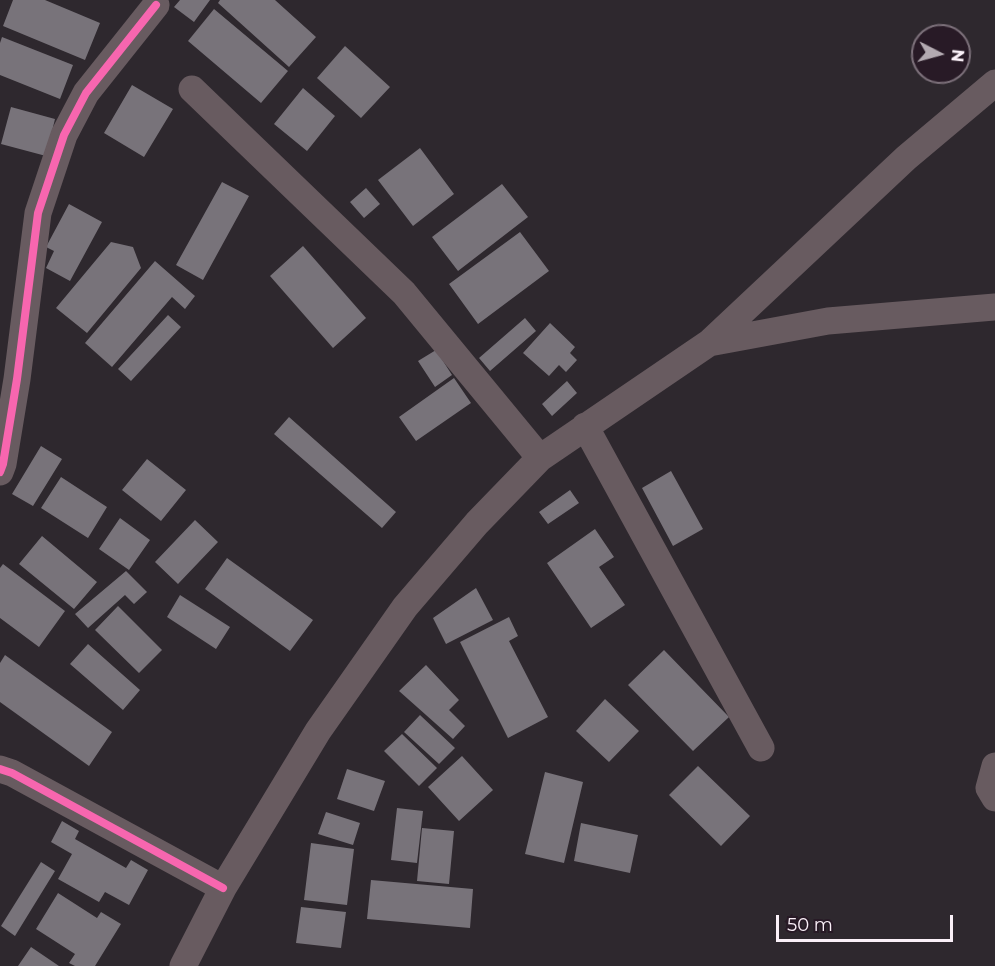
<!DOCTYPE html>
<html>
<head>
<meta charset="utf-8">
<style>
  body { margin:0 }
  #map { position:relative; width:995px; height:966px; overflow:hidden; background:#2e282e; font-family:Montserrat,sans-serif }
  canvas { display:block }
  .north { position:absolute; left:911px; top:24px; width:60px; height:60px; box-sizing:border-box; background:#281a26; border:2px solid #7c707a; border-radius:50%; rotate:96deg; font-size:16px; font-weight:700; line-height:24px; text-align:center; color:#faf0f8 }
  .north::after { content:''; display:block; margin:auto; width:21px; height:27px; background:#b3aab1; clip-path:polygon(50% 0,100% 100%,50% 72%,0 100%) }
  .scale { position:absolute; left:776px; top:915px; width:177px; height:27px; box-sizing:border-box; border:3px solid #faf0f8; border-top:0; padding-left:8px; font-size:18px; line-height:21px; white-space:nowrap; color:#faf0f8; -webkit-text-stroke:4px #281a26; paint-order:stroke }
</style>
</head>
<body>
<div id="map">
<canvas width="995" height="966"></canvas>
<div class="north">N</div>
<div class="scale">50 m</div>
</div>
<script>
const c = document.querySelector('canvas').getContext('2d');
c.lineJoin = 'round';
function paint(path, color) { c.fillStyle = color; c.fill(path, 'evenodd'); }
function strokePath(path, color, width, dash) { c.strokeStyle = color; c.lineWidth = width; c.lineCap = dash ? 'butt' : 'round'; c.setLineDash(dash || []); c.stroke(path); }
paint(new Path2D(`
  M13 0H45L100 23 85 60 3 26Z
  M180 0H210L194 22 174 7Z
  M220 0H275L316 37 289 67 218 3Z
  M214 9 288 71 261 103 188 41Z
  M2 37 73 65 60 99 0 75V43Z
  M345 46 390 87 361 118 317 78Z
  M132 85 173 109 144 157 104 133Z
  M303 88 335 116 307 151 274 124Z
  M11 107 55 119 46 156 1 144Z
  M420 148 454 194 413 226 378 180Z
  M222 182 249 196 203 280 176 265Z
  M502 184 528 217 458 271 432 237Z
  M366 188 380 204 364 218 350 202Z
  M69 204 102 222 70 281 46 268 54 251 46 247Z
  M520 232 549 271 478 324 449 284Z
  M111 242 133 247 141 268 87 333 56 308Z
  M303 246 366 318 333 348 270 276Z
  M155 261 195 296 185 309 172 297 112 367 85 343Z
  M168 315 181 327 131 381 118 369Z
  M525 318 536 331 490 371 479 358Z
  M550 323 575 347 570 353 577 360 566 372 559 365 549 376 523 353Z
  M436 350 452 375 435 387 418 361Z
  M454 378 471 403 416 441 399 417Z
  M567 381 577 393 552 416 542 404Z
  M289 417 396 512 382 528 274 434Z
  M41 446 62 459 33 506 12 494Z
  M147 459 186 490 161 521 122 490Z
  M671 471 703 529 673 546 642 488Z
  M61 477 107 507 88 538 41 508Z
  M570 490 579 503 548 524 539 512Z
  M120 518 150 540 129 570 99 549Z
  M195 520 218 542 178 584 155 562Z
  M595 529 614 557 599 567 625 605 591 628 547 563Z
  M42 536 97 582 74 609 19 564Z
  M227 558 313 620 290 651 205 589Z
  M3 564 65 611 39 647 0 618V568Z
  M126 571 147 592 134 604 125 595 88 628 75 614Z
  M476 588 493 620 446 644 433 618Z
  M180 595 230 627 216 649 167 617Z
  M118 606 162 650 139 673 95 630Z
  M509 617 518 636 509 641 548 717 508 738 460 642Z
  M88 644 140 690 123 710 70 664Z
  M664 650 729 717 693 751 628 685Z
  M5 655 112 732 89 766 0 702V663Z
  M426 665 459 700 449 710 465 726 453 739 399 691Z
  M605 699 639 731 609 762 576 731Z
  M420 715 455 748 439 764 404 732Z
  M402 734 437 768 419 786 384 751Z
  M462 756 493 790 459 821 428 787Z
  M698 766 750 816 721 846 669 795Z
  M347 769 385 781 374 811 337 799Z
  M545 772 583 782 564 863 525 854Z
  M397 808 423 811 417 863 391 860Z
  M326 812 360 823 353 845 318 834Z
  M62 821 79 831 75 839 126 868 131 860 148 870 129 905 105 892 99 902 58 879 72 854 51 842Z
  M581 823 638 835 630 873 574 861Z
  M422 828 454 831 449 884 417 881Z
  M311 843 354 849 347 905 304 900Z
  M41 862 55 871 15 936 1 926Z
  M371 880 473 889 470 928 367 919Z
  M58 893 97 918 101 912 121 924 95 966H75L69 963 75 954 36 929Z
  M301 907 346 912 341 948 296 943Z
  M31 947 59 966H18Z`), '#78737a');
strokePath(new Path2D(`
  M192 89 404 293 540 458
  M709 343 906 158 995 83
  M585 426 761 748
  M0 472 3 464 17 379 38 213 64 135 86 93 156 5
  M995 766 989 788 995 798
  M0 769 12 773 223 888
  M183 966 223 888 318 731 405 607 477 523 540 458 709 343 828 321 995 307`), '#685b60', 27);
strokePath(new Path2D(`
  M0 472 3 464 17 379 38 213 64 135 86 93 156 5
  M0 769 12 773 223 888`), '#f766af', 8);
</script>
</body>
</html>
